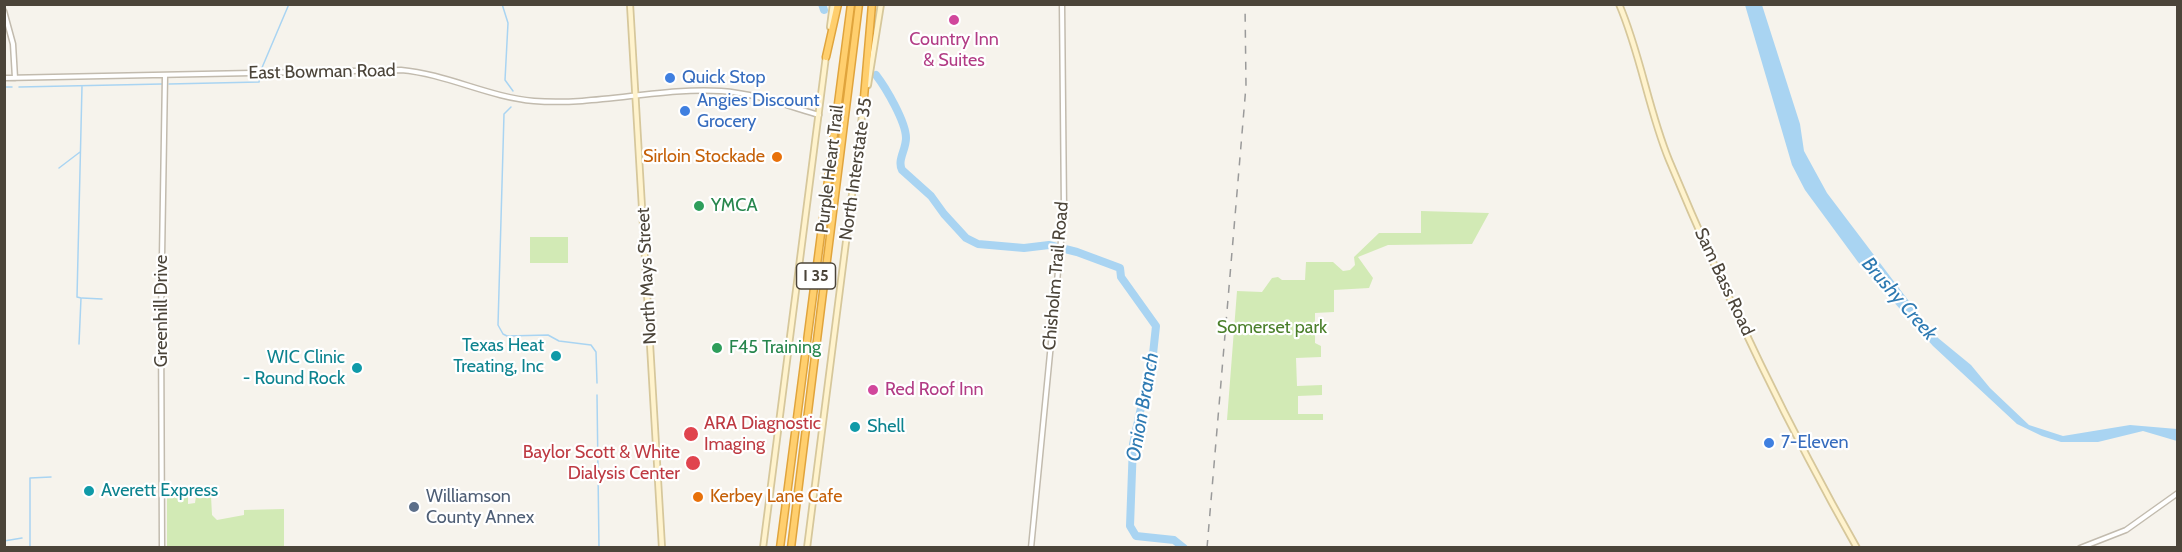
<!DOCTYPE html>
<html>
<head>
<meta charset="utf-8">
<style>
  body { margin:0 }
  #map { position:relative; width:2182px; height:552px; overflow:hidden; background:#f6f3ec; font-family:Cabin,sans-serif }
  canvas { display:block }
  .frame { position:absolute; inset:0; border:6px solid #4b4439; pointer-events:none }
</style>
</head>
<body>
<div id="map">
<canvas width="2182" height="552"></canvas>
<div class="frame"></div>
</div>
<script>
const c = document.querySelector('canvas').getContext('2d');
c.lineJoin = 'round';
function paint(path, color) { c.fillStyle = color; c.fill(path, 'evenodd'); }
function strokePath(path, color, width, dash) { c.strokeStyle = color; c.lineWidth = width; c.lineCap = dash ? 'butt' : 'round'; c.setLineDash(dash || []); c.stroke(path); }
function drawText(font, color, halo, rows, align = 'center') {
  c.font = font + ' Cabin,sans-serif'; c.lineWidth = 4.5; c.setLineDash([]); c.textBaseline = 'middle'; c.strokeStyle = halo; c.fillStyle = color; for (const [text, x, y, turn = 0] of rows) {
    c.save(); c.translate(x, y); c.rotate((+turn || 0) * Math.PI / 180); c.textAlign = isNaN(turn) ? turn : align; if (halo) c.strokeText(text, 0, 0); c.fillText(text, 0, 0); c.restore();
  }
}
paint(new Path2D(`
  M1421 211 1489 213 1472 244 1388 245 1358 257 1373 278 1369 288 1334 290V312L1315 313V343L1321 346V357L1296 358 1297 386 1322 385V395L1298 396V414H1323V420H1227L1237 291 1262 292 1272 278 1278 277 1282 280H1305L1306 262H1333L1343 271 1350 270 1355 265 1354 257 1379 233H1421Z
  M530 237H568V263H530Z
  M196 496H211L212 515 217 520 244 515V510L284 509V547H167V498L188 497V504L195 503Z`), '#d2eab5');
paint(new Path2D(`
  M1745 5H1762L1800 124 1804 151 1827 193 1911 304 1920 320 1932 333 1971 365 1990 388 2029 425 2063 436 2130 425 2177 429V441L2143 431 2098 442H2061L2042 436 2017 424 1933 346 1858 262 1805 190 1792 165Z`), '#a9d4f2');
strokePath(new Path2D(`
  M502 4 508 23 505 80 513 91
  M261 70 289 4
  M169 84 259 82 260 77
  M4 87H12
  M19 87 162 84
  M511 107 504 114 498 325 503 334 507 336 548 335 559 341 591 345 596 352 597 383
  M59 168 80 152
  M82 298 102 299
  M79 344 81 298 77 297 82 86
  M597 395 599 548
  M4 541 22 538
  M30 548V478L51 477`), '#a9d4f2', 1.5);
strokePath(new Path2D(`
  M822 4 824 10
  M876 75C886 88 906 122 906 138 906 150 897 160 902 170L931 196 944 214 966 238 978 244 1024 248 1049 245 1077 252 1120 268 1121 277 1156 326 1150 382 1144 394 1133 444 1130 526 1136 536 1174 540 1184 548`), '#a9d4f2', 8);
const tertiary = new Path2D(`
  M4 11 13 44 15 78
  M4 78 401 70C447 74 488 97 534 101 596 106 661 87 721 91 754 93 788 106 819 115
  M162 548 161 317 165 76
  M1031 548 1064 210 1062 4
  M2080 548 2126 530 2178 493`);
const secondary = new Path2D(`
  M630 4 662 548
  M1619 4C1641 55 1648 109 1669 160 1724 292 1786 423 1857 548
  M830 27 833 4
  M868 85 881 4
  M763 548 826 56
  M807 548 863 108`);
const motorway = new Path2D(`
  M826 57 838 4
  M863 109 872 4
  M780 548 851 4
  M791 548 859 4`);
strokePath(tertiary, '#c2bbae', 7);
strokePath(secondary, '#d6c79b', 8);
strokePath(motorway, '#e0a43c', 9);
strokePath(tertiary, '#fff', 4);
strokePath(secondary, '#fff3cd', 4.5);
strokePath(motorway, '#ffcf6e', 6);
strokePath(new Path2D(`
  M1207 548 1246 86 1245 4`), '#9a9a9a', 1.5, [8, 8]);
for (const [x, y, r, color] of [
  [954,20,6,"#d1479c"],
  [670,78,6,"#3f7fe0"],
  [685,111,6,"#3f7fe0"],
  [777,157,6,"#e8710a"],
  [699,206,6,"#2e9e5b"],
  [717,348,6,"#2e9e5b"],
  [556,356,6,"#0f9aa8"],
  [357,368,6,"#0f9aa8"],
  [873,390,6,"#d1479c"],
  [855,427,6,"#0f9aa8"],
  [691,434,8,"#e0444e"],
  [1769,443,6,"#3f7fe0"],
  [693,463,8,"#e0444e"],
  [89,491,6,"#0f9aa8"],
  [698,497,6,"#e8710a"],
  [414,507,6,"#5c6f8a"]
]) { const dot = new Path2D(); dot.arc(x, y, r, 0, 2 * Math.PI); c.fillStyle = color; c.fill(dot); strokePath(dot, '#fff', 2); }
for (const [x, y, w] of [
  [816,276,39]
]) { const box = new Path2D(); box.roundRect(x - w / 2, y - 13, w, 26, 4.5); c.fillStyle = '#fff'; c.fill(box); strokePath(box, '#4b4439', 1.5); }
drawText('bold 16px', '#4b4439', null, [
  ["I 35",816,276]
]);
drawText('18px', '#b23c85', '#fff', [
  ["Country Inn",954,40],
  ["& Suites",954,61],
  ["Red Roof Inn",885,390,"left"]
]);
drawText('18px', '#4b4439', '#fff', [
  ["East Bowman Road",322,72,-1],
  ["Purple Heart Trail",830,169,-83],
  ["North Interstate 35",856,169,-82],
  ["North Mays Street",647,276,-93],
  ["Chisholm Trail Road",1056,276,-85],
  ["Sam Bass Road",1724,282,65],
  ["Greenhill Drive",162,311,-90]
]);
drawText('18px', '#366cbe', '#fff', [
  ["Quick Stop",682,78],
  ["Angies Discount",697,101],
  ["Grocery",697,122],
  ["7-Eleven",1781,443]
], 'left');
drawText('18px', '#c56008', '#fff', [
  ["Sirloin Stockade",765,157],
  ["Kerbey Lane Cafe",710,497,"left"]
], 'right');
drawText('18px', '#27864d', '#fff', [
  ["YMCA",711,206],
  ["F45 Training",729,348]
], 'left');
drawText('18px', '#4a7f2a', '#fff', [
  ["Somerset park",1272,328]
]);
drawText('18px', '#0d838f', '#fff', [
  ["Texas Heat",544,346],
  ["Treating, Inc",544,367],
  ["WIC Clinic",345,358],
  ["- Round Rock",345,379],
  ["Shell",867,427,"left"],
  ["Averett Express",101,491,"left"]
], 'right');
drawText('18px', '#be3a42', '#fff', [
  ["ARA Diagnostic",704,424],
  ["Imaging",704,445],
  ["Baylor Scott & White",680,453,"right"],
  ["Dialysis Center",680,474,"right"]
], 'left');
drawText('18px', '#4e5e75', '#fff', [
  ["Williamson",426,497],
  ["County Annex",426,518]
], 'left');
drawText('italic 20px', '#2e7ab2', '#fff', [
  ["Brushy Creek",1899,299,49],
  ["Onion Branch",1143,407,-80]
]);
</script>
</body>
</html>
